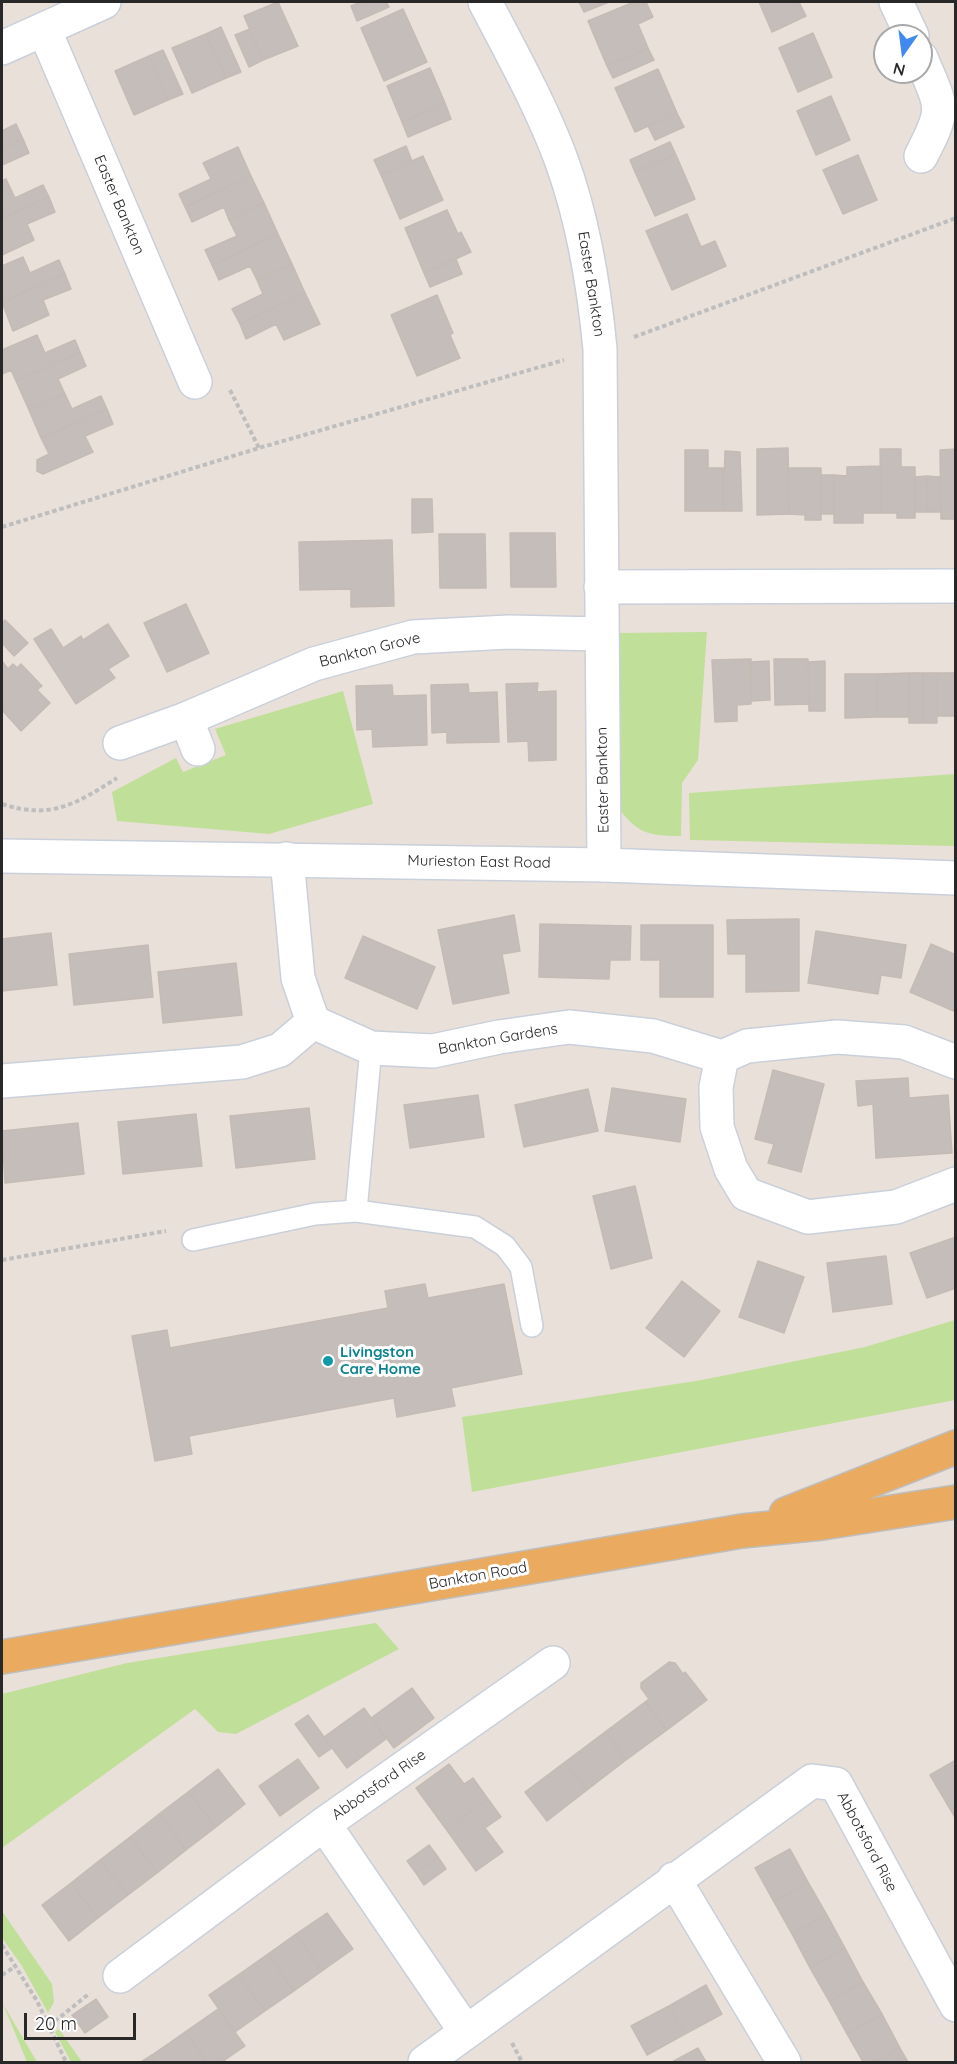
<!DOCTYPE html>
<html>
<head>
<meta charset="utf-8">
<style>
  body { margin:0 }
  #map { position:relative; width:957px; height:2064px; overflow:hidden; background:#eae0da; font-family:Quicksand,sans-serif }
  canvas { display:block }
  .frame { position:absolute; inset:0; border:3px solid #282828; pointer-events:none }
  .north { position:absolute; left:873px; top:24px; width:60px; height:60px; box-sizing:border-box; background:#fff; border:2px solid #a9a9a9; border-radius:50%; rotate:194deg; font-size:16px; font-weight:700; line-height:24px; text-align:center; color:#282828 }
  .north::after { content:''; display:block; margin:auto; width:21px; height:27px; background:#4089f1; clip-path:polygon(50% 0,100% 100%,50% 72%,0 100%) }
  .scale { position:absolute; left:24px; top:2013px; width:112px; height:27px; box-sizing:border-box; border:3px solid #282828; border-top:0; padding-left:8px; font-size:18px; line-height:21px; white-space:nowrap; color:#282828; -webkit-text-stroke:4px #fff; paint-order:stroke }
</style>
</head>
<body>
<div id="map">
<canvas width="957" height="2064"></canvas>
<div class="frame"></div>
<div class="north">N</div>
<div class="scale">20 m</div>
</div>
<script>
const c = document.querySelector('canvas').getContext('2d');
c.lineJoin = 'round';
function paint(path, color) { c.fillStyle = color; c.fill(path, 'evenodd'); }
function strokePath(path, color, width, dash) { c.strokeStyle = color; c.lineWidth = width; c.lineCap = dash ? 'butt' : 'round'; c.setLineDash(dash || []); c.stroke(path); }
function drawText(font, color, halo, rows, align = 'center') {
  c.font = font + ' Quicksand,sans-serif'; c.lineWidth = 6; c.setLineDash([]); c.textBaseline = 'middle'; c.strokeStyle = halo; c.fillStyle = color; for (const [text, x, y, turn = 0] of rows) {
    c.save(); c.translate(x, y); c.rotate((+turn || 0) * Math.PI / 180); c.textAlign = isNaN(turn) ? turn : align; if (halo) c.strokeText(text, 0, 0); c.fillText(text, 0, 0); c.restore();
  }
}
paint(new Path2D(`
  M707 632 698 760 682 783 681 836C641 836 637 831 612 801L618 633Z
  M343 691 373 804 269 834 117 821 112 792 176 758 183 772 226 755 215 729Z
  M955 774V846L690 840 689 793Z
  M955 1320V1400L472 1492 462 1417 702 1380 865 1347Z
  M376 1623 399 1649 236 1734 218 1732 195 1709 2 1848V1694L127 1663Z
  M2 1911 52 1984 54 2002 48 2013 22 1966 2 1938Z
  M3 2004 37 2062H27Z
  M59 2029 82 2062H71L55 2032Z`), '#c0df98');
const building = new Path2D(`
  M278 2 298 46 263 60 244 16Z
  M361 2H386L389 7 357 21 351 6Z
  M579 2H609L584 12Z
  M634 2H646L653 17 638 24 648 48 607 66 588 21Z
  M759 2H799L806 16 772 32Z
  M403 9 427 62 384 81 361 28Z
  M221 27 241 72 226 78 206 34Z
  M250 29 263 60 249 67 235 35Z
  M813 33 832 77 798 92 779 48Z
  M206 34 226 78 192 93 172 48Z
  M648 48 654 60 613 78 607 66Z
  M163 50 183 94 168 100 149 56Z
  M149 56 168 100 134 115 115 71Z
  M430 68 445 103 402 122 387 86Z
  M658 69 677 113 635 132 615 88Z
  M831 96 850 140 816 155 797 111Z
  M445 103 451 119 408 137 402 122Z
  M677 113 684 127 655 140 648 126Z
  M16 124 23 139 2 149V131Z
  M23 139 29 153 2 165V149Z
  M670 142 676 155 635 172 630 160Z
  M406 146 412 161 381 175 374 160Z
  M238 147 251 176 185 207 179 194 211 179 203 163Z
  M676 155 695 199 655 216 635 172Z
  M858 155 877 200 843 214 823 170Z
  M423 156 443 200 400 219 381 175Z
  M251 176 264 203 229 220 224 207 192 222 185 207Z
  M6 179 15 198 43 185 49 197 2 219V181Z
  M49 197 55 212 27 224 34 240 2 255V219Z
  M264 203 278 234 212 265 205 250 237 236 229 220Z
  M447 210 458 234 461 232 471 252 424 273 405 228Z
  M687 214 701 247 715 241 726 266 672 290 646 231Z
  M278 234 292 264 257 280 250 266 219 280 212 265Z
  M23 257 30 273 59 260 65 274 2 302V266Z
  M456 259 462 274 430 287 424 273Z
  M292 264 305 293 240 324 232 309 263 294 257 280Z
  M65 274 71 289 43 300 49 315 13 331 2 302Z
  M305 293 320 324 284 340 276 324 246 339 240 324Z
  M437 295 453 333 450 335 460 358 417 376 391 315Z
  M37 335 45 353 75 340 80 352 16 381 11 370 2 374V350Z
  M80 352 86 366 58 379 65 394 29 410 16 381Z
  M65 394 72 409 101 396 107 409 41 438 29 410Z
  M107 409 113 424 85 436 93 452 43 474 37 471V460L49 454 41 438Z
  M788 448 789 514 757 515V449Z
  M880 449H901V467H915V518H897V513H881Z
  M956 449V519H941L940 450Z
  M685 450H708V468H723V511H685Z
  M725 451 740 452 742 511H723Z
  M881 466V513H863V523H834V475L847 476V467Z
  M788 468H821V520H805V515L789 514Z
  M821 475H834V514H821Z
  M927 476 928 512H915V477Z
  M927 476 940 477 941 512H928Z
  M412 499H432L433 532 412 533Z
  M510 533H555L556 587H511Z
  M439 534H485L486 588H440Z
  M392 540 394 606 351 607V589L300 590 299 542Z
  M186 604 209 653 167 672 144 623Z
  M5 620 28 643 14 656 2 643V623Z
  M108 624 129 656 108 669 115 678 76 704 34 639 51 629 63 648 81 636 83 640Z
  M751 659V704L737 705V721L715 722 712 660Z
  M774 659H808L809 704 775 705Z
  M2 661 8 669 13 664 17 668 21 664 42 686 37 690 50 703 21 731 2 710Z
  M769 661 770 700 751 701 750 662Z
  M825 661V711H809L808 662Z
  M909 673H923V723H909Z
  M909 673V717H877V674Z
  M923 673H936L937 723H923Z
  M936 673H956V716H937Z
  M845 674H877V717L845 718Z
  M538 683 537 692 556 691V760L529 761 528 741 508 742 506 684Z
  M468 684 469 693 497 692 499 742 447 743V732L432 733 431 685Z
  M392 685 393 696 426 695 427 745 373 747 372 729 357 730 356 686Z
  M514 915 520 951 502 954 509 993 453 1004 438 930Z
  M799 919V991L746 992V954H728L727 920Z
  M540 924 631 926 630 960H610L609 979 539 977Z
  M641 925H713V997H660V960H641Z
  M816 931 906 945 901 978 881 975 878 994 808 983Z
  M51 933 57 985 2 991V939Z
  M363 936 435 967 417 1009 345 978Z
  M931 944 956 955V1012L910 992Z
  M148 945 153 997 74 1005 69 954Z
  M236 963 242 1015 163 1023 158 972Z
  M773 1070 824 1084 801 1172 768 1163 774 1144 755 1139Z
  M908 1078 909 1098 948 1095 952 1153 876 1158 873 1104 858 1106 856 1081Z
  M612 1088 686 1099 680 1142 605 1131Z
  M588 1089 598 1131 524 1147 515 1105Z
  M478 1095 484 1137 410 1148 404 1105Z
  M309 1108 315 1159 236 1168 230 1116Z
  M196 1114 202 1166 123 1174 118 1122Z
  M78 1123 84 1174 5 1183 2 1131Z
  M635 1186 652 1258 611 1269 593 1196Z
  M956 1237V1288L927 1298 910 1253Z
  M886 1256 892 1304 833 1312 827 1263Z
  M758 1261 804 1277 784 1333 739 1317Z
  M682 1281 720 1311 684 1357 646 1328Z
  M425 1284 428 1298 504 1284 522 1374 451 1388 455 1406 397 1417 394 1398 189 1436 192 1454 155 1461 132 1336 167 1330 170 1348 388 1308 385 1291Z
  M669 1662 675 1663 683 1674 685 1672 707 1700 667 1730 645 1702 649 1699 641 1688V1683Z
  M412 1688 434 1718 394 1748 371 1718Z
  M645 1702 667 1730 626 1760 605 1732Z
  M364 1708 386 1739 347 1768 324 1737Z
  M308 1715 332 1748 319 1757 295 1724Z
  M605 1732 626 1760 587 1790 565 1762Z
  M298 1759 319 1788 280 1816 259 1786Z
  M956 1760V1819L930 1775Z
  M565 1762 587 1790 547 1821 525 1792Z
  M449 1764 464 1784 473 1778 488 1799 446 1829 416 1788Z
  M218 1769 245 1804 216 1827 188 1792Z
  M188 1792 216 1827 186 1850 159 1814Z
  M488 1799 501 1817 485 1828 503 1852 476 1871 446 1829Z
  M159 1814 186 1850 157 1873 130 1837Z
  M130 1837 157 1873 128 1895 100 1860Z
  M429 1845 438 1857 416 1873 407 1861Z
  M790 1849 808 1882 774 1902 755 1868Z
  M438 1857 446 1869 424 1885 416 1873Z
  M100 1860 128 1895 98 1918 71 1883Z
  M808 1882 827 1915 792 1934 774 1902Z
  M71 1883 98 1918 69 1941 42 1905Z
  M327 1913 353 1949 322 1971 296 1934Z
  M827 1915 845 1948 810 1968 792 1934Z
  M296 1934 322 1971 294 1991 268 1954Z
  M845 1948 863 1982 829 2001 810 1968Z
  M268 1954 294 1991 265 2011 238 1975Z
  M238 1975 265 2011 235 2032 209 1995Z
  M863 1982 882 2014 847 2034 829 2001Z
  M706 1985 722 2014 685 2034 669 2006Z
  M96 1999 108 2017 85 2033 72 2015Z
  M669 2006 685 2034 647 2055 631 2026Z
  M218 2009 245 2046 222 2062H207L185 2032Z
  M882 2014 900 2048 873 2062H863L847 2034Z
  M185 2032 207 2062H157L152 2055Z
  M698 2048 706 2062H672Z
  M900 2048 908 2062H873Z
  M152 2055 157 2062H141Z`);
paint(building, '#c5bdba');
strokePath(building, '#c5bbb4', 1.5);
const lane = new Path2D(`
  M356 1211 371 1048
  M193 1240 315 1214 356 1211 475 1227 505 1246 521 1267 532 1326`);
const street = new Path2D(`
  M485 2C512 54 542 107 562 162 584 223 594 285 600 349L604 865
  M896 2 912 36
  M44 29 195 382
  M2 48 104 2
  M921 156C947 106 942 109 921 58
  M601 587 956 586
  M120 743 186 719
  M198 749 186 719 314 664 413 637 509 632 601 634
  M287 859 298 978 313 1022 371 1048 433 1051 499 1037 569 1027 653 1036 722 1057 747 1046 837 1037 904 1042 956 1062
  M722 1057 716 1087 717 1127 731 1169 746 1194 808 1217 896 1207 956 1184
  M2 1081 242 1062 280 1050 313 1022
  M324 1824 553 1663
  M674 1879 784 2062
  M120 1976 324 1824 466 2032
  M425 2062 812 1781 836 1784 956 2005`);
const secondary = new Path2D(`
  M2 856 604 865 956 878`);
const primary = new Path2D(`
  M786 1514 956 1447
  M2 1657 742 1531 822 1523 956 1502`);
strokePath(lane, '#c9d0da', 24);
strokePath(street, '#c9d0da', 36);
strokePath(secondary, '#c9d0da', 36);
strokePath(primary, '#bebebe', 36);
strokePath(new Path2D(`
  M634 337 956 218
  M230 390 259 448
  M2 527 259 448 564 360
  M2 804C51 820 76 804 117 778
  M2 1260 166 1231
  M2 1945 37 2001 66 2062
  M2 1975 16 1966
  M49 2026 90 1993
  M512 2043 522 2062`), '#bebebe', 4, [4.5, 3]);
strokePath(lane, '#fff', 21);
strokePath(street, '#fff', 33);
strokePath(secondary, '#fff', 33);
strokePath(primary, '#eaaa5f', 33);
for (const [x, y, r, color] of [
  [328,1361,6,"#0f9aa8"]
]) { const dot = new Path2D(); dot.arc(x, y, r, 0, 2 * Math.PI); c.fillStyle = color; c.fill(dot); strokePath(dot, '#fff', 2); }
drawText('15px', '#282828', '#fff', [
  ["Easter Bankton",119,205,67],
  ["Easter Bankton",591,284,81],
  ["Bankton Grove",370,650,-14],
  ["Easter Bankton",603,780,-91],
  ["Murieston East Road",479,862,1],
  ["Bankton Gardens",498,1039,-10],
  ["Bankton Road",478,1576,-10],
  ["Abbotsford Rise",379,1785,-35],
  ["Abbotsford Rise",867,1842,62]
]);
drawText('bold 15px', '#0d838f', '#fff', [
  ["Livingston",340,1352],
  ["Care Home",340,1369]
], 'left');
</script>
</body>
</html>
